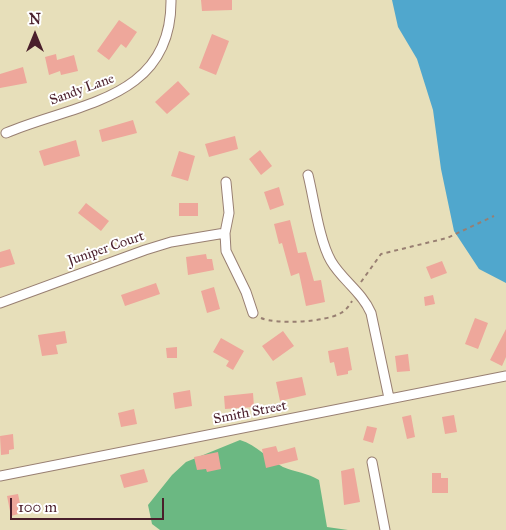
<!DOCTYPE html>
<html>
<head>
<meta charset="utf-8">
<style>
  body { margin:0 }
  #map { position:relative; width:506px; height:530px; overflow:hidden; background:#e7dfba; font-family:"IM FELL Great Primer",serif }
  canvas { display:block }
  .north { position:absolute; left:10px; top:10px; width:50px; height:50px; -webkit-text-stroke:4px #fff; paint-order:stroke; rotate:0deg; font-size:14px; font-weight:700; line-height:20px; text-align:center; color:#4a1f2b }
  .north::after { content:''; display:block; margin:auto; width:18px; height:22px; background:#4a1f2b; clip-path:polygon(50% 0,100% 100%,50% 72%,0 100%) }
  .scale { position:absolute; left:10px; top:498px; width:154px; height:22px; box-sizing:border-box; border:2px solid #4a1f2b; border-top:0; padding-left:6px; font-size:15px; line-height:18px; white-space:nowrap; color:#4a1f2b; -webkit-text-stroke:4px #fff; paint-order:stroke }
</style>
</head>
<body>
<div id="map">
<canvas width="506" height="530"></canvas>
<div class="north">N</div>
<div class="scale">100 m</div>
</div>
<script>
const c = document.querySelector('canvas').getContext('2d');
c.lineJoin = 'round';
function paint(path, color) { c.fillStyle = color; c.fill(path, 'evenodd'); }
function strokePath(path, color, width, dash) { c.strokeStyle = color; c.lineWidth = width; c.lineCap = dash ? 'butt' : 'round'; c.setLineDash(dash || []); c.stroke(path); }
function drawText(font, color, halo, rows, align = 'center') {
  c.font = font + ' "IM FELL Great Primer",serif'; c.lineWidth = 4; c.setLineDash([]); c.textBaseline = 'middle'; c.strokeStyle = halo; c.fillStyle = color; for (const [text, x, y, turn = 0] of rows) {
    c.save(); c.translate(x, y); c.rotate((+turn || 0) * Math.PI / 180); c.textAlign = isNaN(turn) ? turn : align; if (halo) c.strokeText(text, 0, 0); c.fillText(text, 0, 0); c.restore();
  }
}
paint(new Path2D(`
  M240 440C257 445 268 459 283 467 295 472 308 473 319 480L327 527 348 530H160L152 524 148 505 172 475 186 462Z`), '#6bb882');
paint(new Path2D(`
  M392 0H506V283L479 269 454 231 441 169 433 110 417 59 398 27Z`), '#50a7cd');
paint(new Path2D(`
  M201 0H232V10L202 11Z
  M119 20 137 32 126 48 121 44 109 60 97 51Z
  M212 34 229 41 216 75 199 68Z
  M56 54 57 60 74 55 78 71 61 75 60 71 49 75 45 57Z
  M23 67 27 83 0 88V74Z
  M178 81 190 94 167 114 155 102Z
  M133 120 137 133 102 142 99 130Z
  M235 136 238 149 209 157 205 144Z
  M76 140 80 156 44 166 39 151Z
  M260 150 272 166 261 175 249 159Z
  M179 151 195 156 188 181 171 176Z
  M279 187 284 205 270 210 264 192Z
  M86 203 109 221 101 231 78 213Z
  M179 203H198V216H179Z
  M290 220 298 253 306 252 314 281 321 280 325 302 306 306 299 273 291 276 282 243 279 244 274 224Z
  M10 249 15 264 0 268V252Z
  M206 254 207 259H212L214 270 188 275 186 257Z
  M442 261 447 273 431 279 426 267Z
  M156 283 160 294 125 306 121 295Z
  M214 287 220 309 207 313 201 291Z
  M433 295 435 304 425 306 424 297Z
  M475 318 488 323 478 349 465 344Z
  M506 329V357L502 366 490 360Z
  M65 331 67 343 56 345 58 354 42 356 38 335Z
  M283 331 294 346 273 361 262 346Z
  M221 338 244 351 233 370 226 366 229 361 213 352Z
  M177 347V358H167L166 348Z
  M348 347 352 370 348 371V374L337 376 334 362 330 363 328 351Z
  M408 354 410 371 397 372 395 356Z
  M302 377 306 395 280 401 276 382Z
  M190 390 192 406 175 409 173 393Z
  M253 393 254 407 225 409 224 396Z
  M134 409 137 424 121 427 118 413Z
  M411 415 415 437 407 439 402 417Z
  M454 415 457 432 445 434 442 417Z
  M367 426 377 428 373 443 363 440Z
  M13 434 14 449 9 450V454L1 455 0 436Z
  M276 446 278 452 295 447 298 460 266 468 262 449Z
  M218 452 221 469 207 472 206 469 197 470 194 457Z
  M354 468 360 502 344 505 341 471Z
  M144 469 148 482 124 488 120 475Z
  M432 473H441V478H448V493H432Z
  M18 494 22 513 11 516 7 496Z`), '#eea79b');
const street = new Path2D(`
  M6 133C77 103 172 100 171 0
  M308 175C314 199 319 240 331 261 342 280 362 292 371 313L389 398
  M226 182 229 213 225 233 226 251 246 292 253 313
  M0 303 145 250 171 242 225 233
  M372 462 385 530
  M0 476 506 376`);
strokePath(street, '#987f72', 11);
strokePath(new Path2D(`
  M361 282 381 254 447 238 494 216
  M261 318C277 325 326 322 341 313 346 310 349 306 352 301`), '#987f72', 2, [4, 4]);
strokePath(street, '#fff', 9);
drawText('14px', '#4a1f2b', '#fff', [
  ["Sandy Lane",82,90,-20],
  ["Juniper Court",106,249,-19],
  ["Smith Street",250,413,-11]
]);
</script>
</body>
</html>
